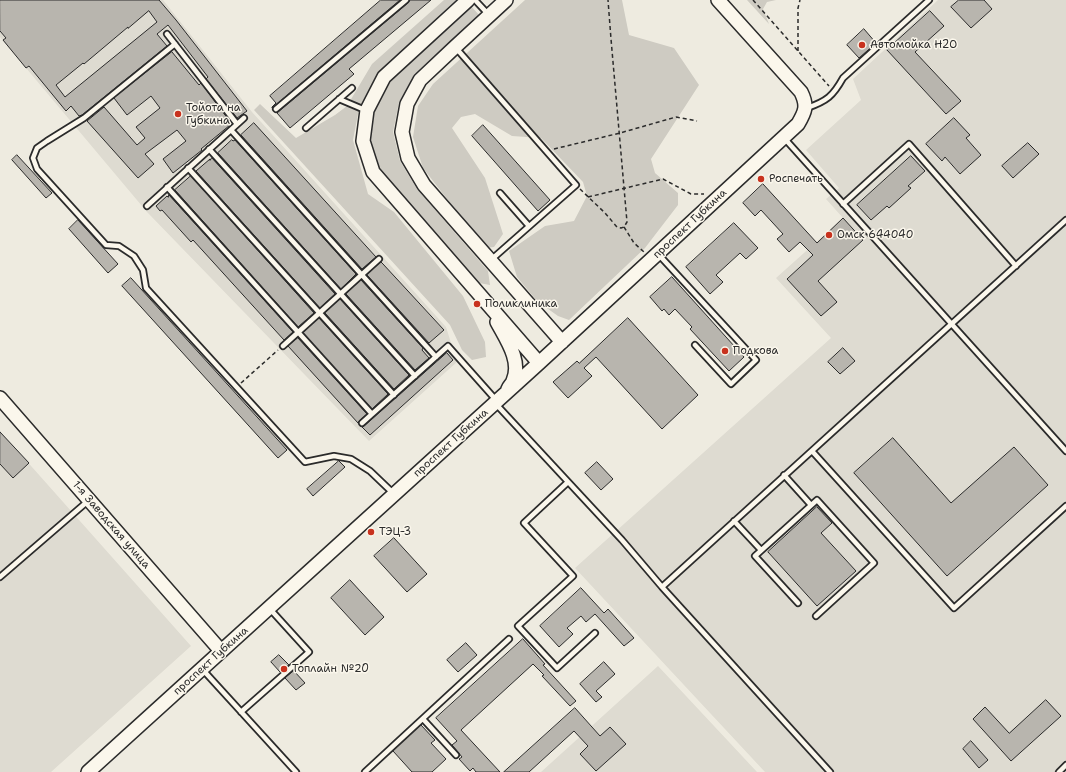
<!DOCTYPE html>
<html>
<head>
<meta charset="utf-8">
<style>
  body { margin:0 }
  canvas { display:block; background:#eeebe0 }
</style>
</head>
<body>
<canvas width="1066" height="772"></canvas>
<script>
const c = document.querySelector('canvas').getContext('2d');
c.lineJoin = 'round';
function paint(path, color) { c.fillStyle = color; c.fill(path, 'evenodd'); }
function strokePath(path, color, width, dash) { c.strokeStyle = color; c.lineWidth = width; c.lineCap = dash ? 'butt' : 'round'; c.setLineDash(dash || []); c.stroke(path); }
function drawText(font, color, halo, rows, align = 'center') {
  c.font = font + ' "Shantell Sans",sans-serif'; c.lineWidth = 3; c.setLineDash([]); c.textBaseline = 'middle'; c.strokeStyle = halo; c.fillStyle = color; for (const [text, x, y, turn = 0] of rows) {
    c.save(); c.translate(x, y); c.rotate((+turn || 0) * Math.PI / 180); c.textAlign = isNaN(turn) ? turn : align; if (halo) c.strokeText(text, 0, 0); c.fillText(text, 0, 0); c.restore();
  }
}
paint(new Path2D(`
  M0 0H163L252 112 446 327 457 362 369 441 147 212 0 37Z
  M938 0H1066V772H765L575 568 831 338 776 278 843 218 826 199 839 188 806 150 861 100 853 79Z
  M0 431 191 646 51 772H0Z
  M658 666 757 772H541Z`), '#dedbd1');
paint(new Path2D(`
  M444 0H459L378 75 359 109 353 140 368 194 394 212 463 296 485 342 486 357 472 360 462 350 450 325 254 110 260 104 296 138 335 115 347 106 372 64Z
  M525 0H622L629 35 674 48 699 85 651 159 655 173 678 193V205L645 248 569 320 558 316 537 301 517 277 509 251 545 226 574 221 587 196 583 182 541 138 512 136 475 114 461 117 452 128 485 178 503 234 494 247 485 248 423 168 413 137 418 106 433 84Z
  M747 0H776L767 2 763 9 769 24Z
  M470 5 480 16 415 76 399 102 393 132 400 161 417 189 488 271 490 285 474 282 378 170 367 139 372 111 387 80Z`), '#cecbc2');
const building = new Path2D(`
  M0 0H159L176 20 247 111 237 118 206 79 208 77 168 25 157 34 167 46 82 115 79 116 71 106 66 111 29 66 26 68 3 40 6 38 0 31ZM149 11 157 22 65 97 56 85 83 63 84 64 128 27V28Z
  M381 0H400L272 108V107L276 103 270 96Z
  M410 0H431L349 69 354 74 290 128 277 113 408 3Z
  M959 0H984L992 9 971 28 951 7Z
  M930 11 944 26 915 52 961 101 946 114 887 50Z
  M864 29 876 43 859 58 847 45Z
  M172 52 199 85 201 83 231 123 229 124 230 125 201 149 202 150 173 173 163 159 186 141 177 130 145 154 154 164 138 178 87 121 104 107 137 145 145 138 136 127 160 108 151 96 127 115 114 98Z
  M954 118 970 135 966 138 981 155 960 174 945 157 942 161 926 144Z
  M254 123 376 257 362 269 241 135Z
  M483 125 550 200 538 211 472 136Z
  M232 140 233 141 235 140 356 274 341 289 218 153Z
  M1028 143 1039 154 1013 178 1002 166Z
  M17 155 52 193 46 198 12 160Z
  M911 156 925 171 908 186 911 188 889 208 887 206 871 220 857 205Z
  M212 158 335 294 320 308 196 171 210 159V160Z
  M191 176 314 313 298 327 175 190Z
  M763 184 817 243 843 218 863 240 818 281 837 302 821 316 787 279 813 255 800 242 789 252 777 239 783 234 761 210 755 216 743 203Z
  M169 195 293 332 284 340 193 240 191 242 162 210 160 211 156 206 167 196 168 197Z
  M78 220 118 264 108 273 69 229Z
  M734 223 758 248 746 259 740 253 716 275 723 282 710 294 686 267Z
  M381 262 383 264 444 330 429 343 367 275Z
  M672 277 744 357 729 371 690 329 692 327 675 309 669 315 664 309 662 311 650 297Z
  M131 278 287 450 278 458 122 286Z
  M361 280 423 348 422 350 429 358 415 370 346 294Z
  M340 299 409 375 394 389 325 313Z
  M319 318 388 394 372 409 303 333Z
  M628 318 698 395 662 429 596 357 584 368 592 376 568 398 553 382 577 361 579 363Z
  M298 338 367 414 360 420 358 423 288 346Z
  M843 348 855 361 840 374 828 362Z
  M447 353 453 360 370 435 362 427 364 426Z
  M0 432 29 463 13 478 0 464Z
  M893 438 951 503 1014 447 1048 485 947 576 854 473Z
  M339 461 345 467 313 496 307 489Z
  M597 462 613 479 601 490 585 473Z
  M817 507 832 523 821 533 856 571 817 606 768 552Z
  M394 538 427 574 407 592 374 556Z
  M350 580 384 617 365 635 331 598Z
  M581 588 604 613 608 609 634 638 624 646 595 614 586 622 581 616 567 628 573 634 559 647 540 626Z
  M523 639 545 664 543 665 576 701 570 706 542 676 544 675 533 664 461 730 500 772H476L473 768 470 771 459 759 462 757 452 745 457 741 436 718Z
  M466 643 477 655 458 672 447 660Z
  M279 655 289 665 280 672 271 662Z
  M604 662 615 674 596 691 602 697 596 702 580 684Z
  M294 671 305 683 296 690 285 678Z
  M1046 700 1061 716 1011 761 973 719 985 707 1009 733Z
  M575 708 600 736 610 727 626 744 596 771 580 754 588 746 574 731 529 772H504Z
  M421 725 435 740 431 743 446 759 432 772H412L393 751Z
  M971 741 988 760 979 768 963 749Z`);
paint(building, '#b8b5ae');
strokePath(building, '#2b2b2b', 1);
const lane = new Path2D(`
  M475 0 489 15
  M167 34 237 124
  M175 44 84 118 47 141 37 148 33 158 37 169 106 245 119 246 134 256 143 270 146 288 305 462 334 456 351 459 370 471 393 493
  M456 48 576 185 492 259
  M339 99 365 110
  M807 108C827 101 833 96 843 78L929 0
  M276 109 406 0
  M306 128 352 88
  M231 130 436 357
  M785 139 1066 451
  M209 149 415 376
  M188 168 394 395
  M167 187 372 414
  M500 193 529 226
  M843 204 909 144 1016 266
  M147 206 244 118
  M659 255 756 360 731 384 695 345
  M283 346 379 259
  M495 403 622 540 662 587 830 772
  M362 423 448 346 496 400
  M812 451 954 608 1066 506
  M784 475 811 505
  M568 482 524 523 573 576 518 626 557 668 595 633
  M734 521 761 550
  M0 577 88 501
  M662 587 1066 220
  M798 603 755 556 817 500 874 563 816 616
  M203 670 296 772
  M241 712 309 652 270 609
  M423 719 456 755
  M365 772 509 639
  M1059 772 1066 765`);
const secondary = new Path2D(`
  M468 0 384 77 367 110 363 141 373 172 539 363
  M506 0 455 47 420 80 407 104 402 132 408 158 424 185 562 342
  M497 322C506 339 522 361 513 381 512 384 509 386 508 389
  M0 398 221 651
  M88 772 539 363 798 124C805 112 808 106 801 92L718 0`);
strokePath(lane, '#2b2b2b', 8);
strokePath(secondary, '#2b2b2b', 16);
strokePath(new Path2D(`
  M753 0 829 86
  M798 51V8L800 0
  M554 149 620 133 676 117 697 121
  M580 189 605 213 617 227 621 228 624 227 627 222 611 39 608 0
  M588 197 663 179 691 194H704
  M624 227 634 243 644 252
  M241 383 278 350`), '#2b2b2b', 1.5, [4, 3]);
strokePath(lane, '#fbf7ec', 4.5);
strokePath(secondary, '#fbf7ec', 13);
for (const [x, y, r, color] of [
  [862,45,4,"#c8321e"],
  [178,114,4,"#c8321e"],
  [761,179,4,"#c8321e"],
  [829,235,4,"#c8321e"],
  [477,304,4,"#c8321e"],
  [725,351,4,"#c8321e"],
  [371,532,4,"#c8321e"],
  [284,669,4,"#c8321e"]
]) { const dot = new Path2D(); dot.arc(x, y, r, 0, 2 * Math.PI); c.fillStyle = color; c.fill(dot); strokePath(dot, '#fbf7ec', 1.5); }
drawText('11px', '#2b2b2b', '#fbf7ec', [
  ["Автомойка H2O",870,45],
  ["Тойота на",186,108],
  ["Губкина",186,121],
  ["Роспечать",769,179],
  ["Омск 644040",837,235],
  ["Поликлиника",485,304],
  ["Подкова",733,351],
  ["ТЭЦ-3",379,532],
  ["Топлайн №20",292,669]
], 'left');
drawText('11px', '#2b2b2b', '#fbf7ec', [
  ["проспект Губкина",690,224,-43],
  ["проспект Губкина",451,443,-42],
  ["1-я Заводская улица",111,525,49],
  ["проспект Губкина",211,661,-42]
]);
</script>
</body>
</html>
